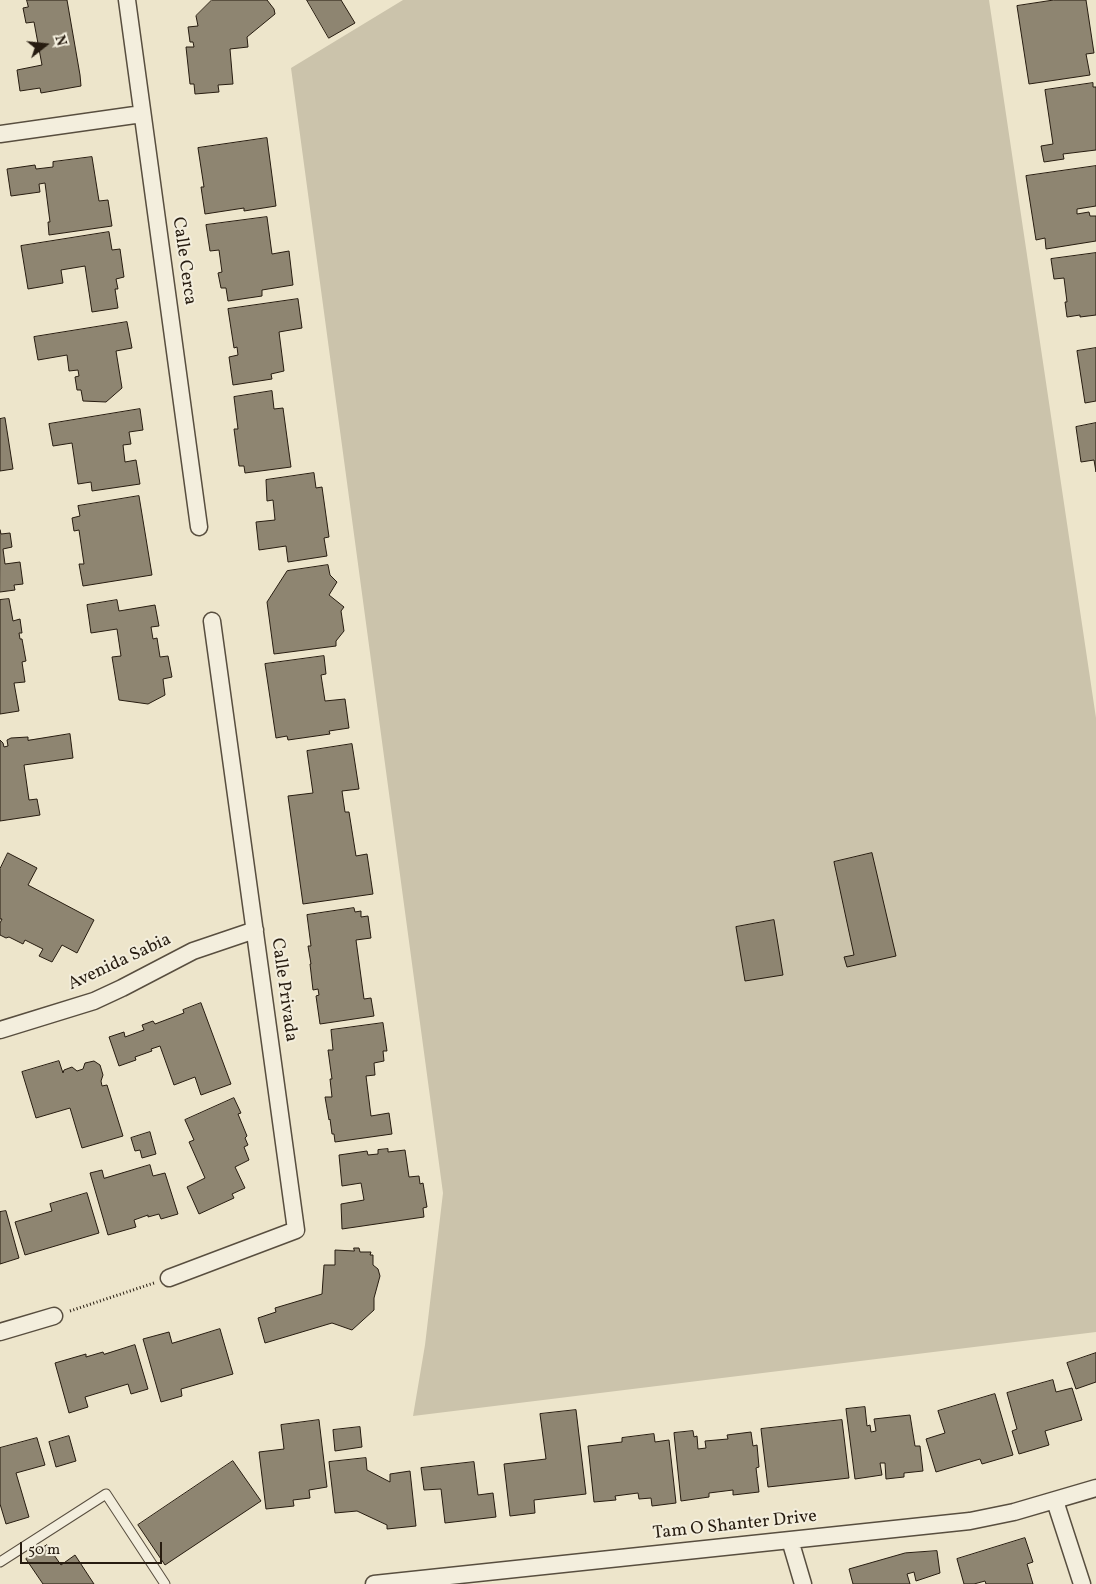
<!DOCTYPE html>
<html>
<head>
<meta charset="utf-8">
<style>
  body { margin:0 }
  #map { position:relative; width:1096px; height:1584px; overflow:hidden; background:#ede5cb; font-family:Vollkorn,serif }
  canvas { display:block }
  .north { position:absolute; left:20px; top:20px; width:50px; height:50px; -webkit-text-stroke:4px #f3eedd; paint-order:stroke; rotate:74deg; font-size:14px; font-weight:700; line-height:20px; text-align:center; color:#271c10 }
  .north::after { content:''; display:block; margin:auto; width:18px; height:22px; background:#271c10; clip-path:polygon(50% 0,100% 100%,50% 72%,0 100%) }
  .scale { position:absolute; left:20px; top:1542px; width:142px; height:22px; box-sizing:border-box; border:2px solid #271c10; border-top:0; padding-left:6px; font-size:15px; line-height:18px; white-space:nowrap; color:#271c10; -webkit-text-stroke:4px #f3eedd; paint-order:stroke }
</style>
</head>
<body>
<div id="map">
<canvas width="1096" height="1584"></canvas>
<div class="north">N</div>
<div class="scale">50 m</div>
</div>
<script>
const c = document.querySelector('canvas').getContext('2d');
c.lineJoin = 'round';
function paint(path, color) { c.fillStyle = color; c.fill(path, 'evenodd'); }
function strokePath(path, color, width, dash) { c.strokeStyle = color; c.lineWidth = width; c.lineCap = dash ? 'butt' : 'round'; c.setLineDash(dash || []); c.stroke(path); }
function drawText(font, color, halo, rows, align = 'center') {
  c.font = font + ' Vollkorn,serif'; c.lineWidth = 4; c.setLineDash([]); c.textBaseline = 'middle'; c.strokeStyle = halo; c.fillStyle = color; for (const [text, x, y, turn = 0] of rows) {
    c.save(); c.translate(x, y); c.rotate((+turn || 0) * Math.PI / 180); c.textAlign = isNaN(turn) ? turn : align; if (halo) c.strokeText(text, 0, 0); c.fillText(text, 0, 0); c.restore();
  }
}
paint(new Path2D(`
  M403 0H989L1096 718V1332L413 1416 425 1345 443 1193 291 68Z`), '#cbc3ab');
const building = new Path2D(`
  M27 0H67L80 75 81 86 41 93 40 88 20 91 17 70 42 65 34 22 26 23 23 8 28 7Z
  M212 0H267L274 9 275 14 247 37 248 47 230 49 233 84 218 85 219 92 195 94 194 84H190L186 47H194L193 42H190L188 27 198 26 196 16Z
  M307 0H341L355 23 329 38Z
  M1054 0H1086L1094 53 1086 54 1090 75 1029 84 1017 6Z
  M1093 83V87H1096V150L1063 154 1064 159 1044 162 1041 146 1053 144 1045 90Z
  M267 138 276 206 244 211V208L205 214 201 187H204L198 148Z
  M92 157 99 201 108 200 112 226 49 235 48 222H50L45 183 39 184 40 192 11 196 7 169 35 165 36 169 53 167V162Z
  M1096 166V206L1077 209V214L1089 212 1090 216H1096V241L1046 249 1045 238 1036 240 1026 176Z
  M267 217 272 254 289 251 293 285 262 290V296L228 301 226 288H221L218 273 222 272 219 250 210 251 206 225Z
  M109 232 112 250 120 249 124 277 116 279 118 289H115L118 308 92 312 85 266 61 270 63 283 28 289 21 246Z
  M1096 253V315L1080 317V315L1067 317 1065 302H1067L1064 278 1054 279 1051 259Z
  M298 299 302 328 279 332 284 371 271 374 272 379 233 385 229 357 238 355 237 347 234 348 228 309Z
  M127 322 132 348 116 351 122 388 106 402 83 401 81 390H77L75 377 79 376 78 370 69 371 67 355 38 360 34 337Z
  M1096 348V401L1085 403 1077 351Z
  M272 391 274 409 283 408 291 467 245 473 244 466H239L234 429H238L234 397Z
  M140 409 143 430 129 432 131 444 123 445 125 462 136 460 140 484 92 491 91 482 78 484 72 443 53 446 49 424Z
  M5 418 13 469 0 471V419Z
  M1096 423V472L1094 460 1081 462 1076 427Z
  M314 473 316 488 322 487 329 537 324 538 327 556 288 562 286 546 259 550 256 522 275 520 273 500 267 501 266 480Z
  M139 496 152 575 83 586 79 564H84L79 530 74 531 72 518 80 516 78 506Z
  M0 530 1 534 10 533 12 547 3 549 5 564 20 562 23 584 14 585 15 590 0 592Z
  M328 565 330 575 337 582 329 595 344 607 341 611 344 631 336 641V646L274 654 267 602 287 571Z
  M9 599 13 621 20 619 22 633H19L20 639H22L26 661 22 662 25 682 14 683 19 711 0 714V600Z
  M117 600 119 611 155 605 159 626 151 627 153 639 157 638 160 657 168 656 172 677 163 679 165 695 148 704 119 700 112 657 121 656 117 629 91 633 87 605Z
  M324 656 326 674 321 675 325 701 345 699 349 728 329 731 330 734 288 740 287 736 276 738 265 664Z
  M70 734 73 758 24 765 29 800 37 799 40 815 0 821V740L3 743 4 747 8 746 7 740 11 738 28 737V740Z
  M352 744 359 789 342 791 345 812H349L356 856 367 854 373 894 303 904 288 796 313 793 307 751Z
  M8 853 37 868 28 885 94 920 77 953 62 945 52 962 39 956 43 949 25 940 23 944 9 937 6 938 0 935V923L2 919H0V869Z
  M872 853 896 956 847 967 844 957 854 955 834 862Z
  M354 908 355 912 361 911V917L368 916 371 938 356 940 364 999 371 998 374 1016 320 1024 316 996 319 995 318 989 313 990 310 964H311L308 946H311L307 915Z
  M774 920 783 975 745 981 736 927Z
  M201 1003 231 1084 201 1095 195 1077 174 1085 160 1046 151 1049 152 1051 135 1057 136 1060 119 1066 109 1037 124 1032 125 1037 144 1030 142 1025 153 1021 155 1024 184 1013 183 1010Z
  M383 1023 387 1051H383L384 1061 374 1063 375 1075 366 1076 371 1116 389 1113 392 1134 335 1142 334 1134H332L330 1119 329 1120 325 1097H332L330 1079H332L328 1050H333L331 1030Z
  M59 1061 63 1073 64 1070 72 1067 77 1071 83 1069 85 1063 94 1061 100 1065 103 1075 101 1081 102 1086 107 1085 123 1136 82 1148 70 1108 36 1118 22 1072Z
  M234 1098 241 1113 238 1114 247 1136 245 1138 248 1145 244 1147 249 1160 235 1167 245 1188 232 1194 234 1198 199 1214 187 1187 205 1178 189 1142 194 1140 185 1120Z
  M150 1132 156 1154 142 1158 140 1150 135 1151 131 1138Z
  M388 1149V1152L405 1150 409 1177 419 1176 420 1184 423 1183 427 1207 423 1208 424 1217 342 1229 341 1204 364 1200 361 1183 342 1186 339 1155 367 1151 368 1155 378 1154V1150Z
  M150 1165 153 1176 165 1173 178 1214 161 1219 159 1214 148 1217V1215L134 1220 136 1227 108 1235 90 1173 102 1170 104 1178Z
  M87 1193 99 1233 25 1255 15 1222 52 1211 50 1204Z
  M6 1211 19 1258 0 1264V1212Z
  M354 1248H359L360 1252H371L370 1255H373V1265L378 1269 380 1276 374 1298V1310L352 1330 332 1323 265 1343 258 1318 276 1312 275 1308 322 1294 324 1265H335V1250L354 1251Z
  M220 1329 233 1374 181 1389 182 1396 161 1402 143 1339 169 1332 172 1343Z
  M135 1345 148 1389 131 1394 128 1384 85 1397 88 1407 69 1413 55 1363 86 1354V1357L103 1352 104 1354Z
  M1096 1353V1382L1076 1389 1067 1363Z
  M1053 1380 1056 1392 1072 1388 1082 1420 1045 1431 1049 1445 1019 1454 1012 1431 1017 1429 1007 1393Z
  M995 1394 1013 1455 982 1464 980 1459 936 1472 926 1439 945 1433 938 1411Z
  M865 1407 867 1426 870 1425 871 1432 876 1431 874 1419 910 1415 915 1446H920L923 1471 904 1473V1477L886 1479 885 1463H880L882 1475 855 1479 846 1409Z
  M576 1410 586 1494 534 1500 535 1513 510 1516 504 1464 546 1459 540 1414Z
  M319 1420 327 1487 309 1490 310 1498 293 1500 294 1506 266 1509 259 1452 284 1449 281 1425Z
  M842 1420 849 1478 768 1487 761 1429Z
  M360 1427 362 1447 335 1451 333 1430Z
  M693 1431 694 1437 697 1436 698 1449 706 1448 705 1441 728 1439 727 1435 751 1432 753 1446 757 1445 759 1467 756 1468 759 1492 733 1495V1490L709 1493V1497L681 1501 674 1433Z
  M654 1434 655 1442 669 1440 676 1503 652 1506 651 1498 639 1499 638 1493 615 1496 616 1500 594 1502 588 1446 622 1442V1438Z
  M69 1436 76 1461 56 1467 49 1442Z
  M37 1438 45 1465 16 1473 29 1517 6 1524 0 1504V1448Z
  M366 1458 367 1470 390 1482V1474L410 1471 416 1526 387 1529V1525L357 1511 335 1513 329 1462Z
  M233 1461 261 1501 165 1565 138 1525Z
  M474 1462 478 1495 493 1493 496 1517 445 1523 441 1489 424 1490 421 1468Z
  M1025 1538 1033 1562 1027 1564 1033 1584H986L985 1581 974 1584H964L957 1559Z
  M47 1545 61 1565 75 1555 94 1584H43L26 1559Z
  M937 1551 940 1573 916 1581 914 1572 907 1574 910 1584H853L849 1569 905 1553Z`);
paint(building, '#8e8571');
strokePath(building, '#271c10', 1);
const lane = new Path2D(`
  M0 1562 106 1494 165 1584`);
const street = new Path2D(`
  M127 0 199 527
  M0 134 142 114
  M0 1030 94 1001 122 988 193 951 255 930
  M169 1278 296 1230 212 621
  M0 1332 54 1316
  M1055 1501 1082 1584
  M790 1540 803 1584
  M374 1584 970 1521 1014 1512 1096 1488`);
strokePath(lane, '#584e3f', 11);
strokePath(street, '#584e3f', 19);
strokePath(new Path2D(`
  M70 1311 154 1283`), '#271c10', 3, [1, 2.5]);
strokePath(lane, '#f3eedd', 9);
strokePath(street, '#f3eedd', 16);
drawText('18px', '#271c10', '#f3eedd', [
  ["Calle Cerca",183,261,82],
  ["Avenida Sabia",120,963,-25],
  ["Calle Privada",283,990,82],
  ["Tam O Shanter Drive",735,1526,-6]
]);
</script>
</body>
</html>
